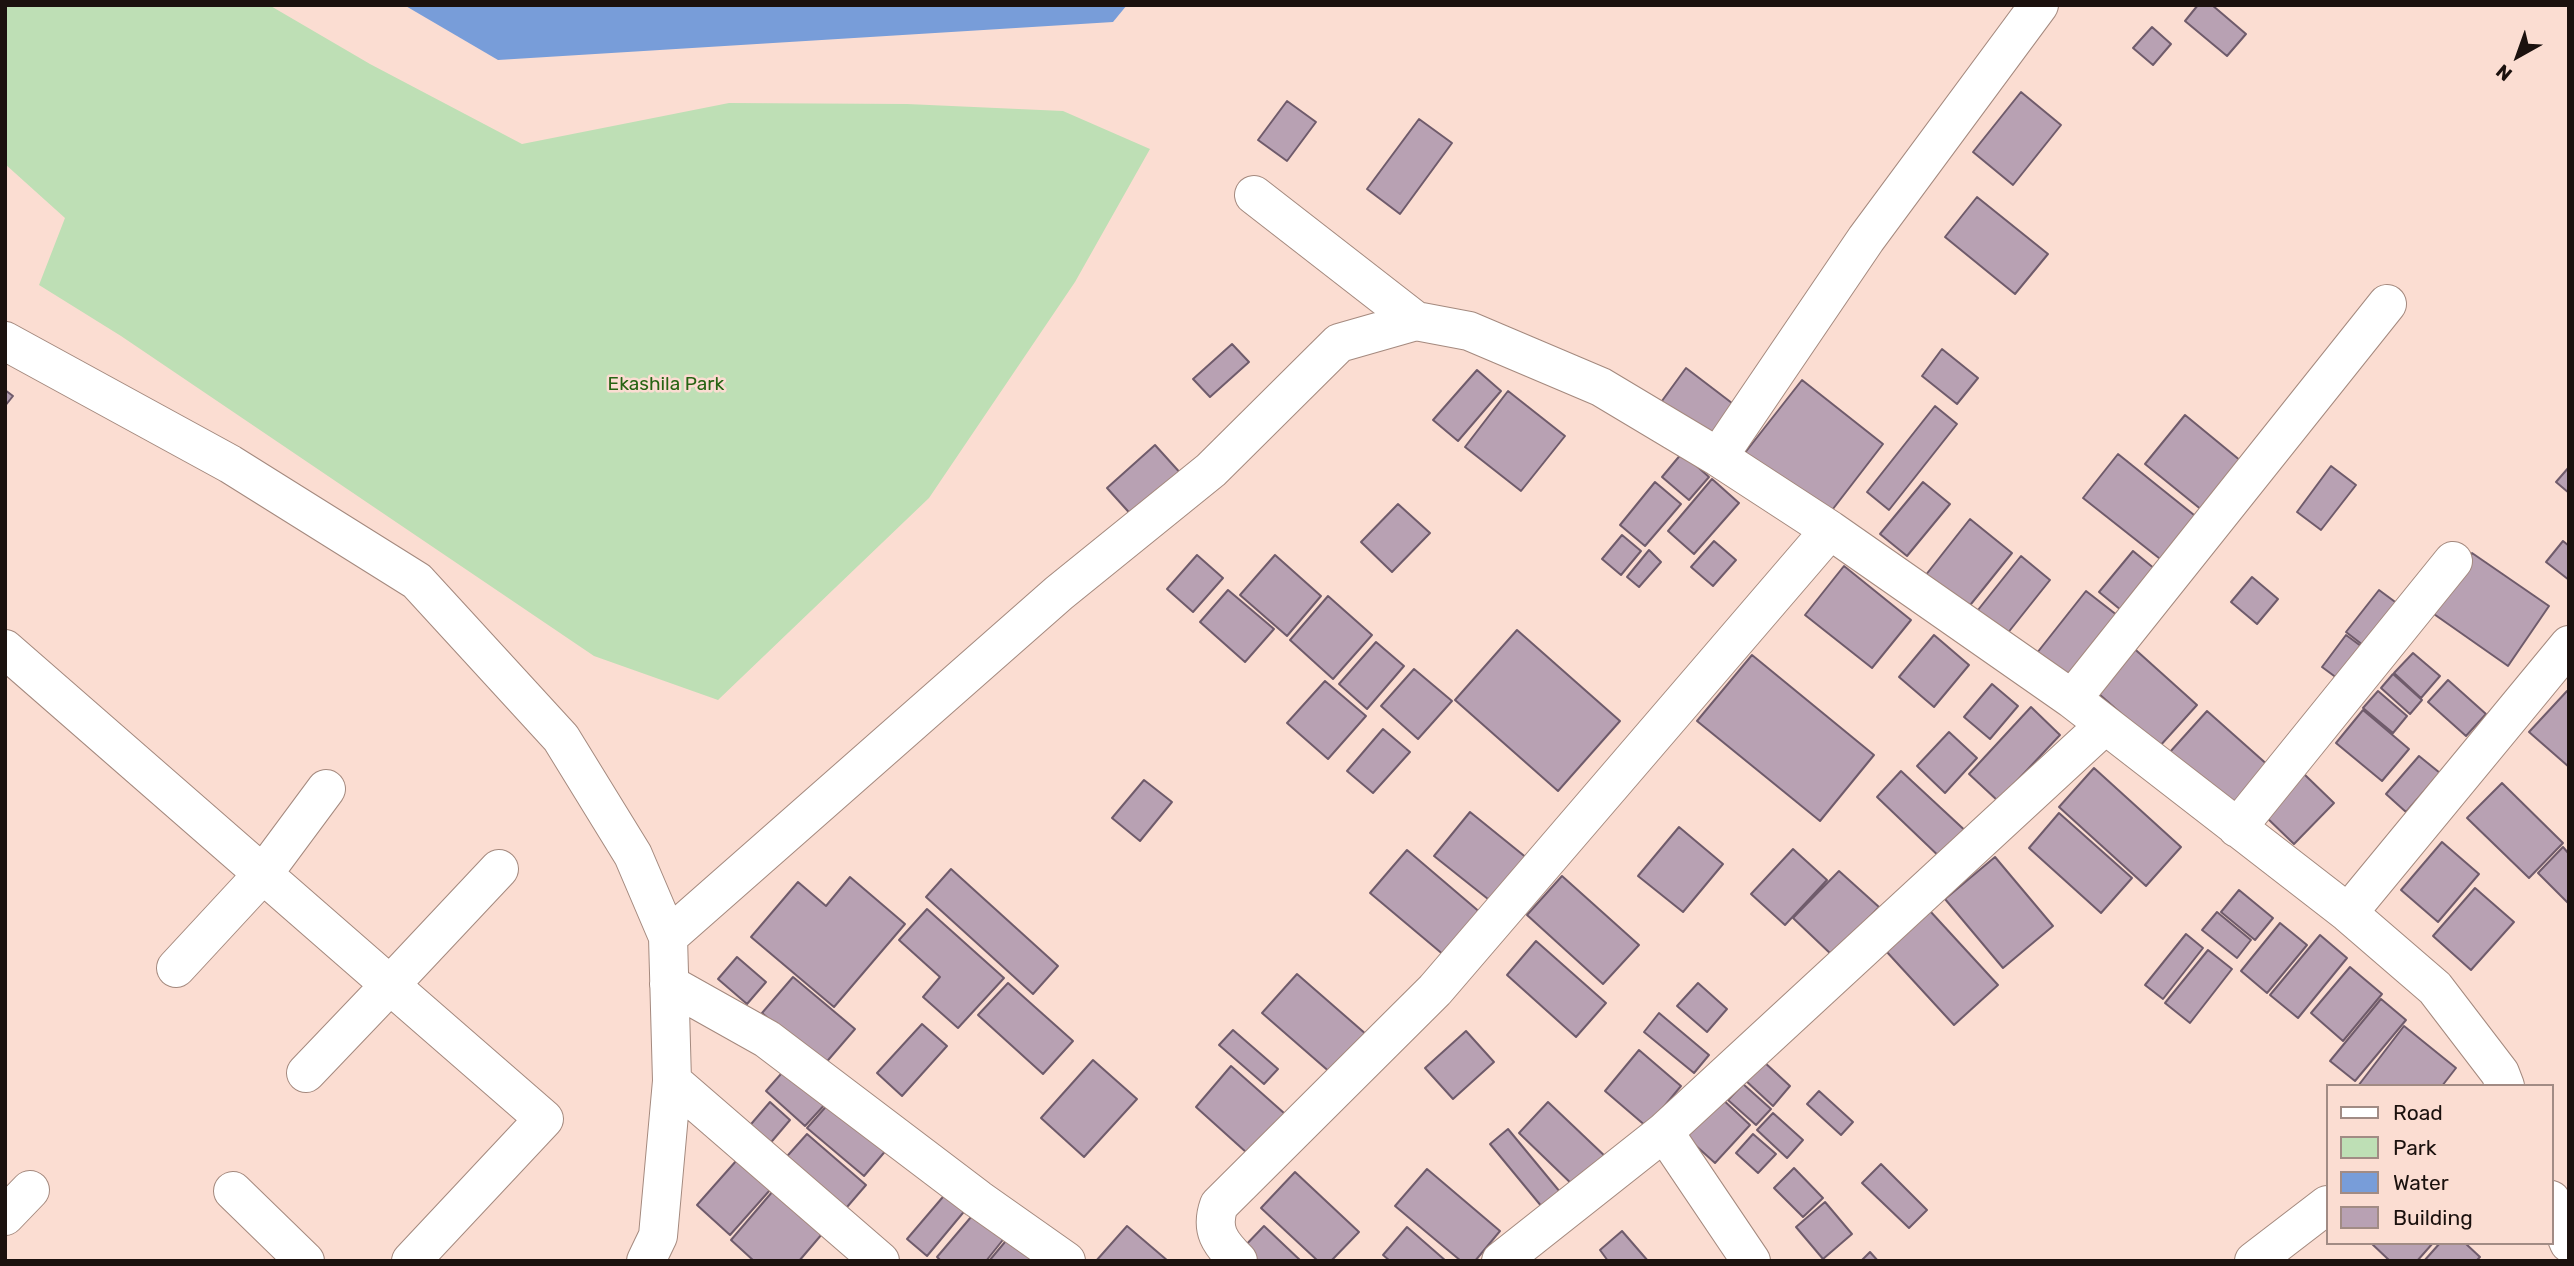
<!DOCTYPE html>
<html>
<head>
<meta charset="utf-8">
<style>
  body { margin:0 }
  #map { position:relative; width:2574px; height:1266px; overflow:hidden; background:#fbddd2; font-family:Rubik,sans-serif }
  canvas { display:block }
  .frame { position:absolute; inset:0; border:7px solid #1b110e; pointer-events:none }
  .legend { position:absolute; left:2326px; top:1084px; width:228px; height:161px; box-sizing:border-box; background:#fbddd2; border:2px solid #a18b84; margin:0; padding:9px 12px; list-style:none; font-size:21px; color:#1b110e }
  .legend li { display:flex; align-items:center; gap:14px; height:35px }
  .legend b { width:35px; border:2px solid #a18b84 }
  .north { position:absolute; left:2483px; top:21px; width:70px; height:70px; -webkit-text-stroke:5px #fbddd2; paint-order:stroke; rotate:220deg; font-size:19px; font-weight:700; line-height:28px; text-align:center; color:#1b110e }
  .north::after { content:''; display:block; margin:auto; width:24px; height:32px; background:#1b110e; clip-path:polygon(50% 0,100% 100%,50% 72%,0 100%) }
</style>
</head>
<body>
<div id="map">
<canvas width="2574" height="1266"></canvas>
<div class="frame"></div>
<ul class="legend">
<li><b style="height:9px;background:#fff"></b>Road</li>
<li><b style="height:19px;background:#bedfb5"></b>Park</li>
<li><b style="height:19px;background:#789dd9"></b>Water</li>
<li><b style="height:19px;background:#b8a1b3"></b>Building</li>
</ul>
<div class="north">N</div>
</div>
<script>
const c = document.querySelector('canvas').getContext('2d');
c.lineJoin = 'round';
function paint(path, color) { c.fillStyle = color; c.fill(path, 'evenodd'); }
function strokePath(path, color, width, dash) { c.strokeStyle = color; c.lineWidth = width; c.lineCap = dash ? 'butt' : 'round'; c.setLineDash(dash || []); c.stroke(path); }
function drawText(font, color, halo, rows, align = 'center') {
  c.font = font + ' Rubik,sans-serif'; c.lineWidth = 5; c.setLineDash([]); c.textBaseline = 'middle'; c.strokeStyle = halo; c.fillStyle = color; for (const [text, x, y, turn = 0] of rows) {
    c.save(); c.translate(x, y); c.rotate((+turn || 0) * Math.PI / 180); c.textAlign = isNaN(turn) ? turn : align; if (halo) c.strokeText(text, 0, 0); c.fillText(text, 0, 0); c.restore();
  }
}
paint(new Path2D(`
  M5 5H269L370 64 522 144 729 103 907 104 1063 111 1150 149 1075 282 929 498 718 700 594 656 121 336 39 285 65 218 5 164Z`), '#bedfb5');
paint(new Path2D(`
  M404 5H1127L1113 22 498 60Z`), '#789dd9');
const building = new Path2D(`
  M2198 5H2212L2246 34 2227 56 2185 21Z
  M2152 27 2171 44 2153 65 2133 48Z
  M2021 92 2061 125 2013 185 1973 152Z
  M1287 101 1316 122 1287 161 1258 140Z
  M1419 119 1452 143 1400 214 1367 189Z
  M1977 197 2048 254 2015 294 1945 237Z
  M1232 344 1249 362 1210 397 1193 379Z
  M1942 349 1978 378 1957 404 1922 376Z
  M1686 368 1745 413 1719 449 1659 405Z
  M1477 370 1501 391 1458 441 1433 420Z
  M1802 380 1883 444 1826 518 1744 454Z
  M5 390 13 396 5 406Z
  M1508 391 1565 436 1521 491 1465 447Z
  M1935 406 1957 424 1889 510 1867 492Z
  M2185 415 2247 466 2208 515 2145 464Z
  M1155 445 1183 476 1135 519 1107 488Z
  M1682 453 1709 477 1689 500 1662 477Z
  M2118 454 2199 519 2164 562 2083 498Z
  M2331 466 2356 485 2321 530 2297 512Z
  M2569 467V493L2556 482Z
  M1712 479 1739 503 1694 554 1668 531Z
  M1655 482 1681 504 1645 546 1620 525Z
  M1923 482 1950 504 1907 556 1880 534Z
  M1398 504 1430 533 1392 572 1361 542Z
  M1970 519 2012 553 1967 609 1925 576Z
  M1622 535 1641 551 1621 575 1602 559Z
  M1714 541 1736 560 1713 586 1691 567Z
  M2563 541 2569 546V580L2546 562Z
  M1649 550 1661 562 1639 587 1627 577Z
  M2133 551 2161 574 2127 615 2099 592Z
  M2472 553 2549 606 2508 666 2431 612Z
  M1197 555 1223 578 1193 612 1167 589Z
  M1275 555 1321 596 1287 636 1240 595Z
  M2021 556 2050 580 2003 639 1974 615Z
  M1844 566 1911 620 1872 668 1805 615Z
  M2252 577 2278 599 2257 624 2231 602Z
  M1228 590 1274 629 1245 662 1200 622Z
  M2379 590 2406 610 2372 652 2346 632Z
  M2086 591 2122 619 2069 686 2033 658Z
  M1328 596 1372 635 1333 679 1290 640Z
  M1517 630 1620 721 1558 791 1455 700Z
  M1934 635 1969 665 1934 707 1899 677Z
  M2346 635 2369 652 2345 684 2322 667Z
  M1376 642 1404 666 1367 709 1339 684Z
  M2128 643 2197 705 2159 747 2090 686Z
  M2413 653 2440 676 2421 698 2394 673Z
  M1752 655 1874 755 1820 821 1697 721Z
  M1414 669 1452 701 1418 739 1381 706Z
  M2393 674 2422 700 2410 714 2381 688Z
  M2448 680 2486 714 2466 736 2428 702Z
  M1325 681 1366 716 1328 759 1287 723Z
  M1992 684 2018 706 1990 739 1964 717Z
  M2378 691 2407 716 2393 733 2363 708Z
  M2567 691 2569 692V767L2529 732Z
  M2031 707 2060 735 1998 801 1969 774Z
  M2363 710 2409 749 2382 781 2336 743Z
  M2207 711 2270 767 2233 809 2170 752Z
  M1383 729 1410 752 1373 793 1347 771Z
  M1949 732 1977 758 1945 793 1917 766Z
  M2419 756 2440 773 2406 812 2386 794Z
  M2094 768 2181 847 2146 886 2059 807Z
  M1901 771 1971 836 1946 863 1877 797Z
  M2304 774 2334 803 2294 844 2264 815Z
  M1144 780 1172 802 1140 841 1112 818Z
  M2502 783 2563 843 2529 878 2467 818Z
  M1470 812 1533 863 1498 907 1434 856Z
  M2059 813 2132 878 2101 913 2029 848Z
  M1679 827 1723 864 1683 912 1638 876Z
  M2442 842 2479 874 2438 922 2401 890Z
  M2563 847 2569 854V904L2538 873Z
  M1793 849 1827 880 1785 925 1751 894Z
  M1407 850 1482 914 1445 956 1370 893Z
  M1995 857 2053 926 2003 968 1945 899Z
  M951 869 1058 966 1033 994 926 897Z
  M1839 871 1879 907 1833 956 1793 918Z
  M1562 876 1639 945 1603 984 1527 915Z
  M850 877 905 924 834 1007 751 937 798 882 826 906Z
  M2475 888 2514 922 2471 970 2433 936Z
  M2239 890 2273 918 2255 940 2221 912Z
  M927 909 1004 978 958 1028 923 997 940 977 899 940Z
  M1930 911 1998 985 1954 1025 1886 951Z
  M2217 912 2251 940 2237 958 2202 930Z
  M2280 923 2307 945 2267 993 2241 971Z
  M2186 934 2203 948 2163 999 2145 985Z
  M2320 935 2347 958 2298 1018 2270 995Z
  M1536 941 1606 1003 1576 1037 1507 975Z
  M2208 950 2232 969 2190 1023 2165 1003Z
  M737 957 766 982 747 1004 718 979Z
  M2350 967 2382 994 2343 1041 2311 1013Z
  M1297 974 1375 1042 1340 1081 1262 1013Z
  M793 977 855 1029 823 1066 762 1013Z
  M1008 983 1073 1041 1043 1074 978 1015Z
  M1698 983 1727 1009 1707 1032 1677 1006Z
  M2381 999 2406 1020 2355 1081 2330 1061Z
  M1659 1013 1709 1055 1694 1073 1644 1032Z
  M922 1024 947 1046 902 1096 877 1073Z
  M2404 1026 2456 1068 2442 1086H2358Z
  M1233 1030 1278 1069 1264 1084 1219 1045Z
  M1466 1031 1494 1062 1453 1099 1425 1068Z
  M1639 1050 1681 1086 1647 1127 1605 1091Z
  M1093 1060 1137 1099 1084 1157 1041 1118Z
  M1763 1061 1790 1086 1773 1106 1745 1080Z
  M788 1066 828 1101 805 1126 766 1091Z
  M1231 1066 1293 1121 1257 1162 1196 1107Z
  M1743 1084 1771 1109 1756 1125 1728 1100Z
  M1819 1091 1853 1122 1841 1135 1807 1104Z
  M1720 1097 1750 1125 1715 1163 1684 1135Z
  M831 1101 888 1148 864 1176 807 1128Z
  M770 1102 790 1120 767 1147 746 1130Z
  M1548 1102 1608 1159 1578 1190 1519 1133Z
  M1773 1113 1803 1140 1787 1158 1757 1130Z
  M1508 1129 1565 1198 1547 1213 1490 1144Z
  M807 1134 866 1185 841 1214 781 1163Z
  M1753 1134 1776 1154 1758 1173 1736 1153Z
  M744 1152 778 1181 730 1235 697 1205Z
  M1881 1164 1927 1210 1909 1228 1862 1183Z
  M1794 1168 1823 1198 1803 1217 1774 1188Z
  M1427 1169 1500 1231 1475 1261H1461L1395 1206Z
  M1295 1172 1359 1232 1331 1261H1318L1261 1208Z
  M779 1184 828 1227 799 1261H754L731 1240Z
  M948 1191 967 1208 927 1256 907 1239Z
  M1825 1202 1852 1234 1823 1259 1796 1227Z
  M977 1210 1006 1236 986 1261H941L937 1257Z
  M1127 1226 1168 1261H1096Z
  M1264 1226 1301 1261H1252L1241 1250Z
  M1407 1227 1446 1261H1390L1383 1255Z
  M1622 1231 1648 1261H1608L1600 1250Z
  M1010 1236 1039 1261H989Z
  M2371 1243H2433L2417 1261H2390Z
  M2440 1243H2465L2480 1257 2476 1261H2424Z
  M1870 1252 1878 1261H1861Z`);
paint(building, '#b8a1b3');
strokePath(building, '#6f5b6b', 2);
const minor = new Path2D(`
  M1254 195 1416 321
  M5 341 230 464 417 581 561 738 633 855 668 937 672 1081 658 1236 646 1261
  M1718 457 1866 239 2039 5
  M5 649 390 985 306 1073
  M2072 699 2387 304
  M2237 828 2453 561
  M2348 913 2569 645
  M668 937 1059 593 1211 470 1339 343 1416 321 1469 331 1601 387 1718 457 1830 530 2072 699 2348 913 2435 988 2500 1073 2505 1086
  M176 968 263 874 326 789
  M669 984 767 1039 978 1199 1066 1261
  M672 1081 880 1261
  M1664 1132 1751 1261
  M233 1191 305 1261
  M2551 1200 2569 1243
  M5 1216 30 1190
  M411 1261 544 1119 390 985 499 869
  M1238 1261C1220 1243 1210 1230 1219 1205L1435 990 1830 530
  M1501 1261 1664 1132 2105 725
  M2254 1261 2327 1205`);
strokePath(minor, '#a4897e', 40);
strokePath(minor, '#fff', 38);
drawText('19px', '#276413', '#fbddd2', [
  ["Ekashila Park",666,385]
]);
</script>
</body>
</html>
